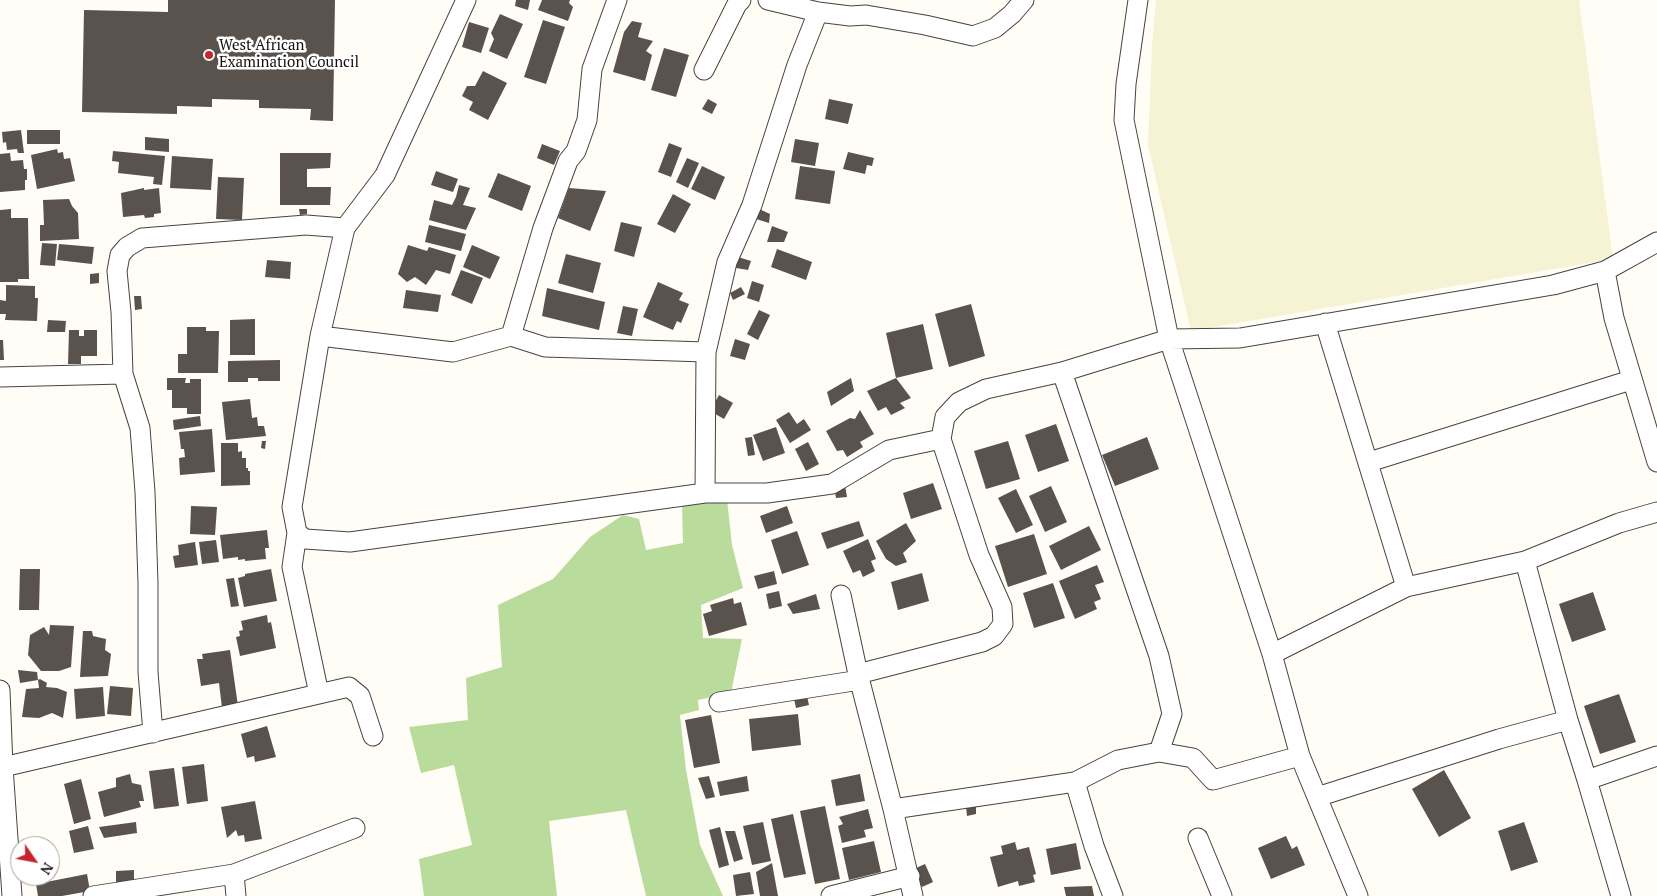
<!DOCTYPE html>
<html>
<head>
<meta charset="utf-8">
<style>
  body { margin:0 }
  #map { position:relative; width:1657px; height:896px; overflow:hidden; background:#fffdf5; font-family:"PT Serif",serif }
  canvas { display:block }
  .north { position:absolute; left:10px; top:836px; width:50px; height:50px; box-sizing:border-box; background:#fff; border:1px solid #a0a0a0; border-radius:50%; rotate:123deg; font-size:14px; font-weight:700; line-height:20px; text-align:center; color:#111 }
  .north::after { content:''; display:block; margin:auto; width:18px; height:22px; background:#c4262e; clip-path:polygon(50% 0,100% 100%,50% 72%,0 100%) }
</style>
</head>
<body>
<div id="map">
<canvas width="1657" height="896"></canvas>
<div class="north">N</div>
</div>
<script>
const c = document.querySelector('canvas').getContext('2d');
c.lineJoin = 'round';
function paint(path, color) { c.fillStyle = color; c.fill(path, 'evenodd'); }
function strokePath(path, color, width, dash) { c.strokeStyle = color; c.lineWidth = width; c.lineCap = dash ? 'butt' : 'round'; c.setLineDash(dash || []); c.stroke(path); }
function drawText(font, color, halo, rows, align = 'center') {
  c.font = font + ' "PT Serif",serif'; c.lineWidth = 5; c.setLineDash([]); c.textBaseline = 'middle'; c.strokeStyle = halo; c.fillStyle = color; for (const [text, x, y, turn = 0] of rows) {
    c.save(); c.translate(x, y); c.rotate((+turn || 0) * Math.PI / 180); c.textAlign = isNaN(turn) ? turn : align; if (halo) c.strokeText(text, 0, 0); c.fillText(text, 0, 0); c.restore();
  }
}
paint(new Path2D(`
  M1156 0H1579L1613 259 1191 331 1148 145 1152 45Z`), '#f6f3d4');
paint(new Path2D(`
  M727 499 732 545 743 588 701 605 703 638 742 639 731 693 698 700 699 710 680 715 686 770 700 845 723 896H646L626 810 549 821 557 896H424L419 859 472 845 454 765 421 773 409 727 468 720 466 678 502 667 498 605 553 579 590 537 623 515 639 519 646 550 683 543 682 503Z`), '#b9dc9c');
paint(new Path2D(`
  M168 0H335L333 121 310 120 311 109 259 108V100L212 99V107L177 106V114L82 112 84 10 168 12Z
  M516 0H530L528 10 515 6Z
  M542 0H570L569 3 573 7 568 21 538 10Z
  M500 14 523 24 507 59 489 51 494 39 491 33Z
  M543 20 565 27 546 84 524 77Z
  M632 21 642 23 638 37 653 41 646 51 652 55 645 81 613 72 624 32Z
  M469 22 489 28 481 53 462 47Z
  M664 48 689 55 676 97 651 90Z
  M483 71 507 83 488 120 469 110 473 102 462 96 467 86H475Z
  M708 99 717 104 712 114 702 109Z
  M829 99 853 104 848 124 825 119Z
  M21 130 24 153H18L17 149 7 150 6 142 3 143 2 132Z
  M27 130H60V144H27Z
  M145 137 169 139V152L145 150Z
  M795 139 819 143 815 166 791 162Z
  M669 143 682 148 671 177 658 172Z
  M542 144 560 151 554 165 537 158Z
  M57 149 58 153 63 152 64 159 70 158 75 181 37 189 31 155Z
  M113 151 165 156 162 185 153 184 154 177 118 173 119 162 112 161Z
  M848 152 874 158 872 166 867 165 865 174 843 169Z
  M10 153 11 161 23 160 24 169H27V180H25V190L0 192V154Z
  M280 153H331L330 168 307 169V187H331L330 205H280Z
  M172 156 213 159 211 190 170 188Z
  M687 158 699 163 688 188 676 182Z
  M702 166 725 177 715 200 691 189Z
  M800 166 835 171 830 204 795 199Z
  M436 171 458 179 453 192 431 185Z
  M498 173 531 186 522 211 488 197Z
  M218 177 244 178 242 220 216 219Z
  M459 185 470 188 463 205 476 208 466 230 429 220 434 200 452 205 456 197Z
  M144 188V190L159 188 161 213 154 214V217L145 218 144 215 123 217 121 193Z
  M569 188 606 191 590 231 558 218Z
  M673 194 691 204 675 233 657 224Z
  M69 199 72 206 78 213 79 239 40 241V225H44L43 200Z
  M757 208 770 214 769 223 753 218Z
  M11 209V218H28L29 279H18V282H0V210Z
  M299 209H307V214L300 215Z
  M621 222 642 227 634 257 614 251Z
  M429 225 466 234 461 251 425 242Z
  M772 226 788 232 784 242H767Z
  M42 243 57 244 55 266 40 265Z
  M59 244 94 247 92 264 57 260Z
  M408 245 427 251 429 247 456 255 450 274 436 270 426 285 415 277 407 282 398 274Z
  M472 245 500 257 490 279 463 267Z
  M777 249 812 262 806 280 771 267Z
  M566 254 601 263 593 293 558 283Z
  M738 257 751 261 748 270 736 268Z
  M267 260 291 262 290 279 265 277Z
  M461 270 483 278 472 304 451 295Z
  M99 273V283L90 284V274Z
  M752 281 764 285 759 302 747 298Z
  M658 282 683 293 679 300 689 304 681 323 677 321 673 330 643 317Z
  M6 285 35 286V298H38L37 321 5 320 6 314H0V300L6 301Z
  M741 287 745 294 733 300 730 293Z
  M547 288 605 302 599 330 542 316Z
  M406 290 441 295 438 312 403 308Z
  M134 296H141L142 309 135 310Z
  M971 304 985 356 949 367 935 314Z
  M623 306 638 309 632 336 617 333Z
  M759 310 770 315 758 340 747 334Z
  M255 319V355H230V320Z
  M48 320 66 321 65 332H47Z
  M923 324 933 369 896 378 886 333Z
  M187 327H206V331H219L218 373H178V354H187Z
  M69 330H79V336H84V330H97V356H81V364H68Z
  M735 339 750 344 745 360 730 356Z
  M0 340H3L4 360H0Z
  M280 360V381H258V378H248V382H228V361Z
  M167 378H186L185 383H190V379H201V414H187V408H172V390H167Z
  M851 378 854 391 831 406 827 392Z
  M896 378 911 398 900 403 905 408 891 415 886 407 878 411 867 391Z
  M719 395 733 403 724 419 710 411Z
  M250 399 252 418 257 417 258 426H264L266 436 226 440 222 402Z
  M860 410 874 434 860 442 863 447 847 457 843 450 837 451 826 431 850 418 855 419Z
  M789 412 797 424 804 419 811 430 790 443 776 420Z
  M200 416 201 426 174 430 173 420Z
  M1056 424 1069 461 1038 472 1025 435Z
  M776 427 785 453 763 461 753 435Z
  M212 429 215 472 180 475 179 458 185 457 184 449H181L179 432Z
  M752 437 755 455 748 456 745 438Z
  M1147 437 1159 469 1115 486 1102 455Z
  M262 441H266L265 449 261 448Z
  M1008 441 1020 479 986 489 974 451Z
  M808 442 819 464 806 471 795 449Z
  M221 443H238V452L242 451V458H246V468H248V471H250V485L221 486Z
  M933 483 942 509 911 519 903 493Z
  M845 485 847 497 836 498 834 487Z
  M1051 486 1067 522 1045 532 1029 496Z
  M1016 489 1033 525 1016 533 998 498Z
  M191 506 217 507 215 535 190 534Z
  M787 506 793 523 766 533 760 516Z
  M859 521 864 536 827 549 821 533Z
  M906 523 916 541 903 553 907 562 896 566 886 559 876 541Z
  M1089 526 1101 550 1061 570 1049 546Z
  M267 530 269 548H265L266 559 245 561V559L238 560V557L223 559 220 535Z
  M797 531 809 565 782 574 771 540Z
  M1034 534 1047 574 1008 587 995 546Z
  M868 539 876 559 871 561 875 571 863 577 860 570 853 573 843 551Z
  M216 540 219 562 202 564 199 542Z
  M195 542 198 565 175 568 173 556 179 555 178 545Z
  M1097 565 1104 582 1095 585 1101 599 1094 602 1097 609 1075 619 1059 581Z
  M20 569H40L39 610H19Z
  M271 569 277 601 244 607 238 578 245 576V574Z
  M774 571 777 584 758 589 754 576Z
  M922 573 929 601 898 610 891 582Z
  M234 578 239 606 231 607 226 579Z
  M1053 583 1065 618 1034 628 1023 593Z
  M779 591 782 606 769 609 766 594Z
  M1593 592 1606 630 1572 642 1559 604Z
  M816 594 820 609 793 614 787 604Z
  M733 598 734 604 741 602 747 625 709 636 703 614 712 611 710 605Z
  M267 615 268 623 271 622 276 648 240 656 236 637 240 636 239 631 243 630 241 621Z
  M50 625 74 626 71 667 59 671H41L28 655 30 635 44 627 49 635Z
  M83 631H92L93 636 106 639 105 650 111 654 108 676 80 677Z
  M230 650 238 706 222 708 219 683 201 686 197 659H203L202 654Z
  M18 670 37 672 38 680 20 683Z
  M40 679 47 683 46 687 57 688 67 692 63 718 52 713 39 718 22 717 26 689 39 688 38 680Z
  M110 686 133 688 131 716 107 714Z
  M103 687 105 716 76 719 74 689Z
  M806 692 809 705 796 708 793 694Z
  M1619 694 1636 742 1600 754 1584 706Z
  M798 714 801 745 752 751 749 719Z
  M711 715 720 763 694 768 685 720Z
  M267 726 276 757 255 762 254 756 247 758 241 734Z
  M204 764 208 801 187 804 182 767Z
  M174 768 179 806 154 809 149 771Z
  M1444 770 1471 818 1439 837 1412 789Z
  M130 774 132 783 141 785 144 801H139L141 807 104 817 98 792 116 787V778Z
  M860 774 865 801 836 806 831 780Z
  M709 776 715 797 706 799 698 778Z
  M747 776 749 791 720 796 717 782Z
  M81 779 91 819 74 824 64 784Z
  M255 801 262 839 245 842 244 835 238 836 236 830 227 838 221 807Z
  M976 804V814L967 816 966 806Z
  M825 806 840 879 815 884 800 811Z
  M868 809 873 828 864 830 866 837 842 843 838 826 843 824 839 817Z
  M793 814 806 874 784 878 771 819Z
  M136 822 137 833 104 838 99 827Z
  M763 822 771 861 752 865 743 826Z
  M1524 822 1538 862 1511 871 1498 831Z
  M88 826 94 849 74 853 69 831Z
  M720 827 729 865 719 868 709 830Z
  M725 831H735L743 859 734 862Z
  M1286 836 1292 849 1297 846 1305 865 1271 879 1258 848Z
  M874 841 881 872 849 880 842 848Z
  M1015 842 1017 850 1029 847 1036 874 1033 875 1035 882 1019 886 1018 881 998 887 990 857 1003 854 1001 846Z
  M1076 843 1081 869 1051 875 1046 849Z
  M772 863 778 896H760L756 872Z
  M925 864 933 882 922 887 914 869Z
  M134 870V887H116V871Z
  M750 872 754 894 736 896 733 875Z
  M87 874 90 891 62 896H38L36 884Z
  M1092 886 1094 896H1066L1064 887Z`), '#5a524d');
const minor = new Path2D(`
  M466 0 385 175 345 228 320 336 292 507 297 533 305 539 350 542 705 493 706 352 727 262 752 205 797 65 818 12
  M768 0 818 12 850 16 866 15 925 25 973 36 995 28 1012 14 1024 0
  M1138 0 1126 84 1124 120 1169 339 1272 654 1300 756 1358 896
  M704 70 737 4 741 0
  M1605 271 1614 318 1657 462
  M1325 323 1406 587
  M320 336 453 352 511 336 545 347 706 352
  M511 336 543 228 568 161 576 151 587 120 592 69 617 0
  M1062 372 1159 656 1172 714 1159 752
  M123 374 140 428 145 492 148 583V672L153 733
  M0 377 123 374 121 312 117 271 120 255 127 247 142 238 306 225 345 228
  M1369 462 1631 380
  M705 493H767L832 484 889 450 941 439 945 417 959 402 986 389 1062 372 1169 339 1240 338 1553 285 1605 271 1657 242
  M297 533 292 567 319 694
  M1525 561 1568 720 1587 780 1657 756
  M841 595 858 674 893 809 913 896
  M1272 654 1406 587 1525 561 1619 523 1657 512
  M858 674 982 642 994 636 1003 624 1002 607 979 555 941 439
  M0 690 3 767 12 896
  M719 702 860 680
  M3 767 349 687 360 696 373 736
  M1587 780 1621 896
  M1075 782 1118 760 1159 752 1193 758 1213 780 1300 756
  M1317 797 1499 739 1568 720
  M893 809 1075 782 1094 846 1113 896
  M1198 838 1222 896
  M93 896 234 874
  M236 896 234 874 355 828
  M831 896 910 876`);
strokePath(minor, '#444', 21);
strokePath(minor, '#fff', 19);
for (const [x, y, r, color] of [
  [209,55,5,"#c4262e"]
]) { const dot = new Path2D(); dot.arc(x, y, r, 0, 2 * Math.PI); c.fillStyle = color; c.fill(dot); strokePath(dot, '#fff', 2); }
drawText('15px', '#111', '#fff', [
  ["West African",219,46],
  ["Examination Council",219,63]
], 'left');
</script>
</body>
</html>
